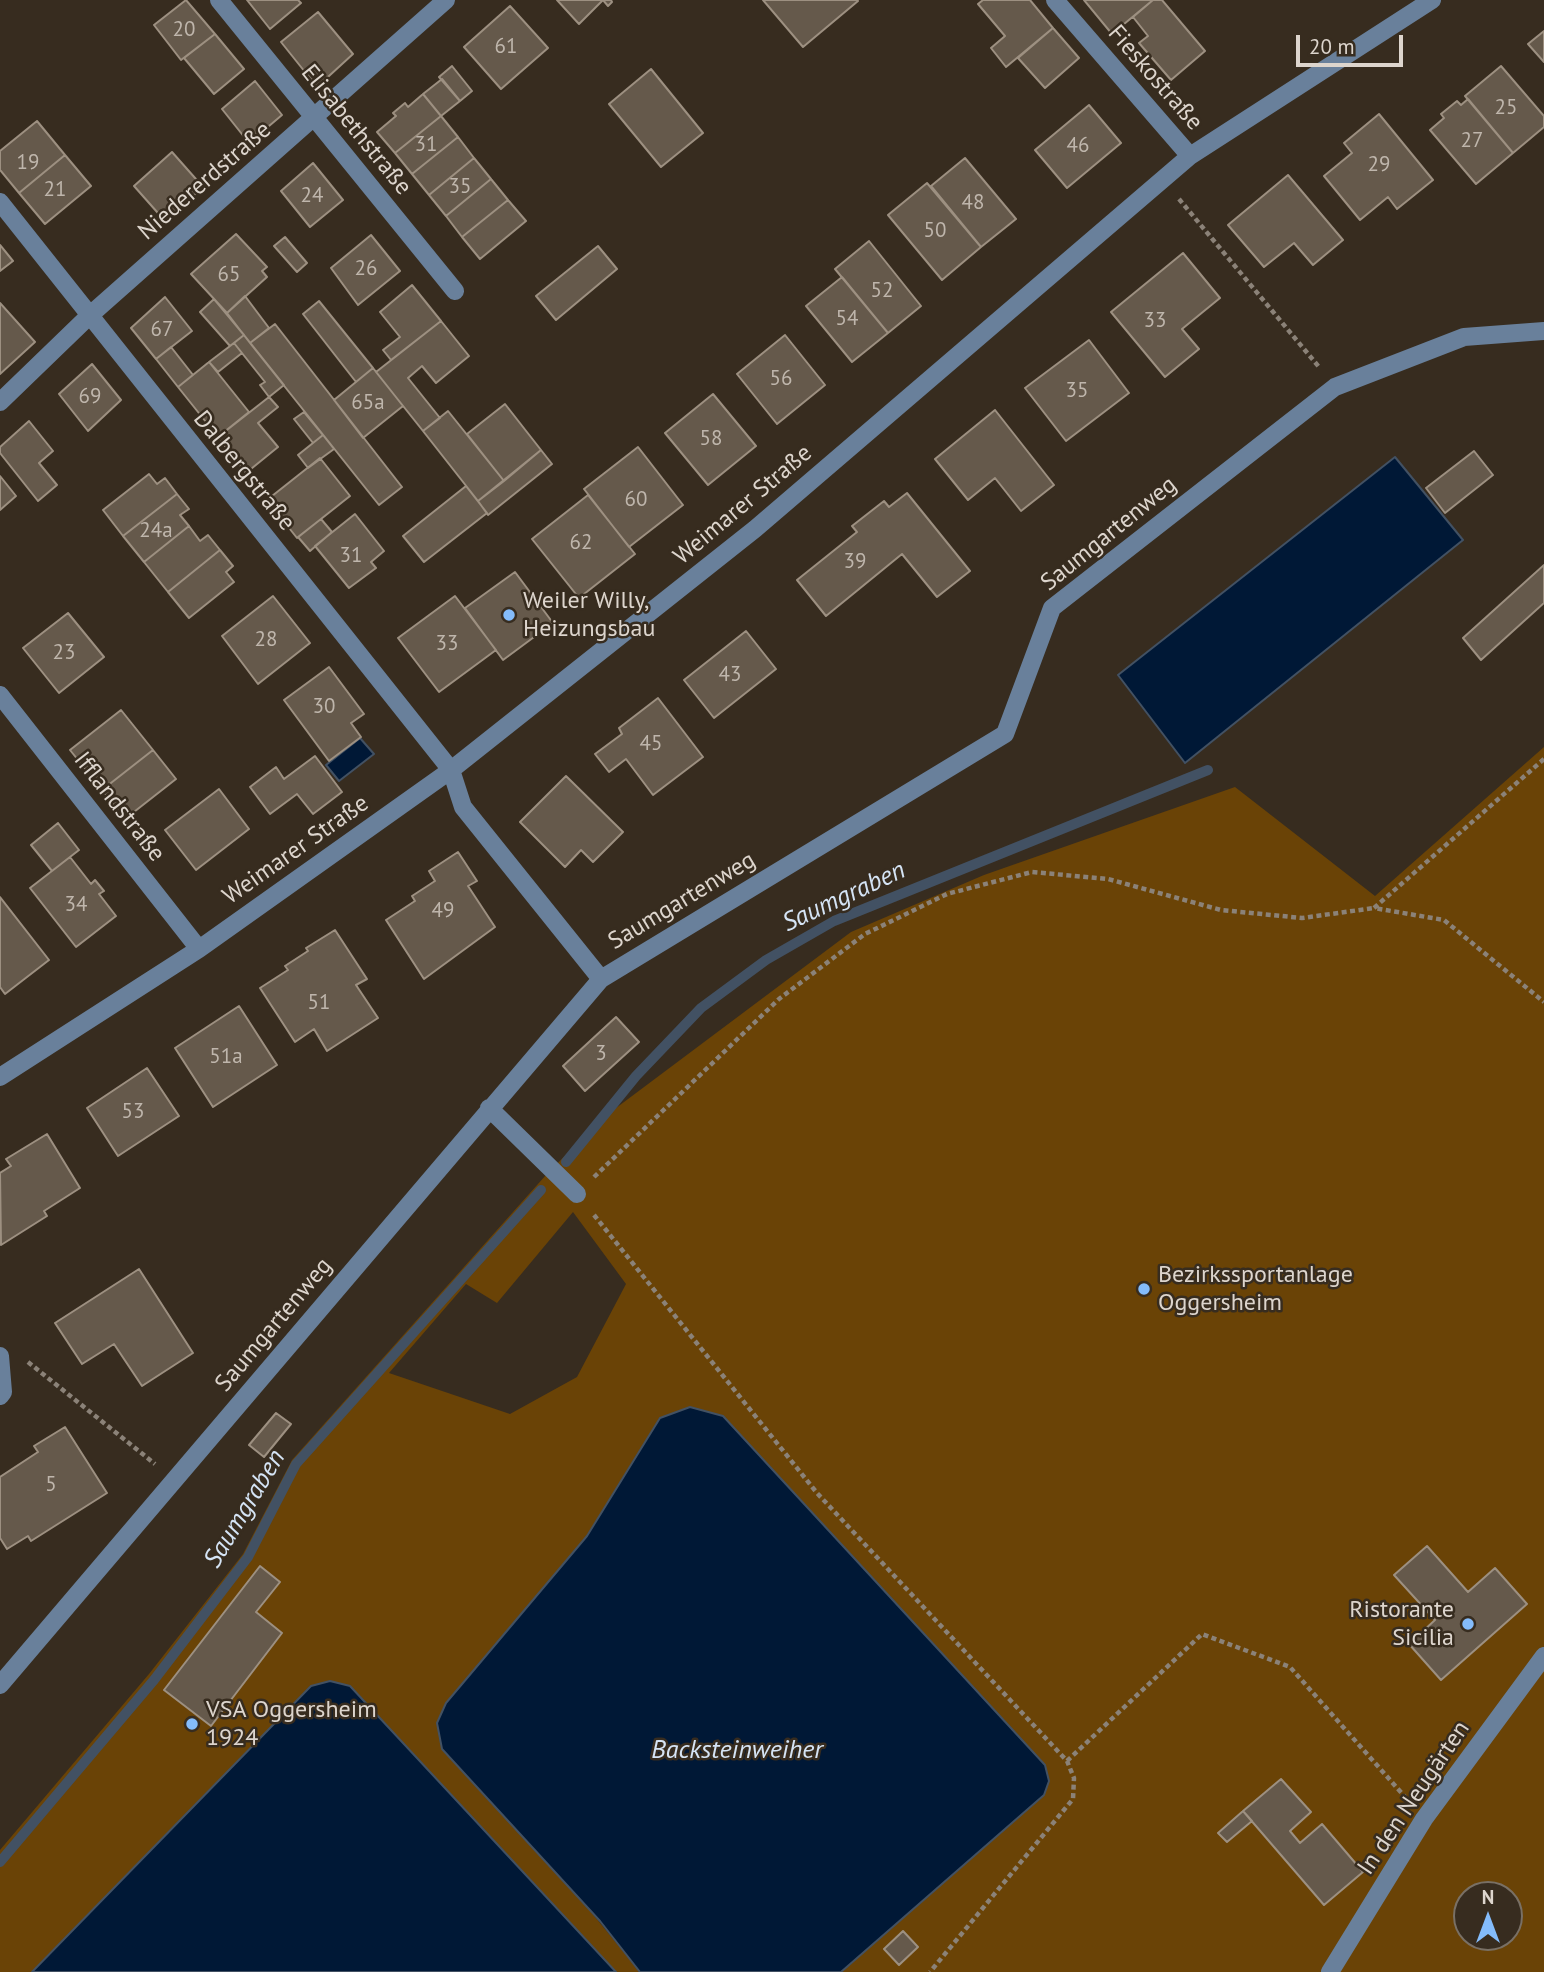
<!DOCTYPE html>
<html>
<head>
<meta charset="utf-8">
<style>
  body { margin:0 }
  #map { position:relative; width:1544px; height:1972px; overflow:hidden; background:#372c1f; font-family:"PT Sans",sans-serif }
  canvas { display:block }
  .north { position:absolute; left:1453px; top:1881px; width:70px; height:70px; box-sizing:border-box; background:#372c1f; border:2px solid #797065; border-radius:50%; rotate:0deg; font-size:19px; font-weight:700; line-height:28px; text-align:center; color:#ddd5cd }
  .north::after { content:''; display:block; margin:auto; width:24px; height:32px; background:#84bcfb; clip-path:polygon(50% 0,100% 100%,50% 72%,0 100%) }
  .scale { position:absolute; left:1296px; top:35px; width:107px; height:32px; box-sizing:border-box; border:4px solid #ddd5cd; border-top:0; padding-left:9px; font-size:21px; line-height:24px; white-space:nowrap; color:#ddd5cd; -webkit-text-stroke:5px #372c1f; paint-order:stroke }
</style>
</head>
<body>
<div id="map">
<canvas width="1544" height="1972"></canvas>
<div class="north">N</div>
<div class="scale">20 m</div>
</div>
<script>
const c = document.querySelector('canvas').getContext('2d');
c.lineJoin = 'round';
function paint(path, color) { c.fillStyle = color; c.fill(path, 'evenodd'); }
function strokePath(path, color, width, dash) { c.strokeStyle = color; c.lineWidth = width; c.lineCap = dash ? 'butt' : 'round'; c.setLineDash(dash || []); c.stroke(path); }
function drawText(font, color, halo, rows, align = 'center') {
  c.font = font + ' "PT Sans",sans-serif'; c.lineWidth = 5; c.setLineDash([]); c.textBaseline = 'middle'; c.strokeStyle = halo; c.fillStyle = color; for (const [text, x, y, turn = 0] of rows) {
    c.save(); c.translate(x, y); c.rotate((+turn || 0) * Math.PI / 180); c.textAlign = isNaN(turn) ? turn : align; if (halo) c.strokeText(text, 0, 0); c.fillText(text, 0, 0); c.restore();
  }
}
paint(new Path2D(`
  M1544 747V1972H841L1044 1795 660 1419 587 1536 446 1703 437 1723 640 1972H616L350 1686H311L32 1972H0V1850L149 1674 243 1554 292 1460 546 1175 600 1120 851 932 984 875 1235 787 1375 896ZM573 1212 626 1284 577 1377 510 1414 389 1373 466 1284 497 1303ZM1467 1895H1509V1937H1467Z`), '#6a4306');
const water = new Path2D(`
  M1395 457 1463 540 1185 763 1118 675Z
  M360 738 374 754 339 781 326 765Z
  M690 1407 723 1416 1045 1765 1049 1781 1044 1795 841 1972H640L600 1921 442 1749 437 1723 446 1703 587 1536 660 1418Z
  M330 1681 350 1686 616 1972H32L311 1686Z`);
paint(water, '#001836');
strokePath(water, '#425163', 2);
strokePath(new Path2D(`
  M566 1162 636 1076 701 1008 766 960 834 921 1208 770
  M0 1862 154 1680 248 1557 296 1464 541 1190`), '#425163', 10);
const building = new Path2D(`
  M186 0 215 34 181 60 154 25Z
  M247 0H298L301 3 270 29Z
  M557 0H611L612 2 608 6 603 0 579 24Z
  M763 0H857L858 1 803 47Z
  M983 0H1030L1053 28 1006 67 991 48 1005 36 978 4Z
  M1084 0H1153L1112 34Z
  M1153 0H1162L1205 51 1171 80 1139 43 1148 36 1133 17Z
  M510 6 548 48 501 89 464 47Z
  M318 12 353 54 317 87 281 42Z
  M1053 28 1079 58 1045 88 1018 58Z
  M1544 31V62L1528 44Z
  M215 34 244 69 214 94 184 58Z
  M452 66 472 91 460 101 439 77Z
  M1501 66 1544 116V127L1513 153 1465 96Z
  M651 69 703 133 661 167 609 104Z
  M442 79 460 101 441 116 423 94Z
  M255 81 282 115 249 143 222 109Z
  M423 94 441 116 395 153 377 132 396 116 393 113 405 103 408 107Z
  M1468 99 1513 153 1476 184 1430 130 1444 118 1441 114 1457 101 1461 105Z
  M1089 105 1121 143 1067 188 1035 150Z
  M1379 114 1433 180 1397 209 1388 197 1360 220 1324 176 1352 153 1344 143Z
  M441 116 458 137 412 174 395 153Z
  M37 121 65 155 19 193 0 170V151Z
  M458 137 474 158 429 195 412 174Z
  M172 152 203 187 165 221 134 186Z
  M65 155 91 186 45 224 19 193Z
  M474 158 491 179 446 216 429 195Z
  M965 158 1016 219 981 247 931 186Z
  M313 163 343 200 310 227 281 191Z
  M1288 175 1343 240 1313 265 1294 243 1264 267 1228 225Z
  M491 179 508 200 462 237 446 216Z
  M927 183 981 247 942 280 888 215Z
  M508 200 526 221 480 259 462 237Z
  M236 234 267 267 262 271 267 277 227 313 191 274Z
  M371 235 400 271 358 305 331 268Z
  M285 237 307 263 297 272 274 246Z
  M869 241 921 306 888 333 835 269Z
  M0 245 13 261 0 271Z
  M598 246 617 269 556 320 536 296Z
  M1183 253 1220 298 1182 329 1199 349 1165 377 1111 312Z
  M842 277 888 333 852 362 806 306Z
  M412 285 441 321 391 360 383 350 400 337 380 312Z
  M245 296 269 328 250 343 227 313Z
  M165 297 192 331 156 359 131 328Z
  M214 299 244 335 230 346 200 312Z
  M319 301 373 368 356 382 303 314Z
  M0 303 35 342 0 374Z
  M441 321 469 356 436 383 422 366 408 378 440 418 423 431 376 372Z
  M275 324 402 487 379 505 250 343Z
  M244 335 284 385 269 397 260 385 265 382 234 343Z
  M785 335 825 385 777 424 737 374Z
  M1089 340 1129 393 1066 441 1025 388Z
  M234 343 242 353 218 372 209 362Z
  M171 347 193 375 178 387 156 359Z
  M209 362 249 412 218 437 178 387Z
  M92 364 121 400 88 431 59 394Z
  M373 368 403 406 363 438 334 400Z
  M713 394 756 446 708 485 665 433Z
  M269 397 278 407 258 423 278 447 246 473 218 437Z
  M505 404 541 450 504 481 467 434Z
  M995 410 1054 485 1021 511 995 478 968 500 935 459Z
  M448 411 504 481 478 501 423 431Z
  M304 412 323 435 313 443 294 419Z
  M29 421 53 451 39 463 57 485 38 501 0 453V447Z
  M323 435 334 449 308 468 298 455Z
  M638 447 683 505 629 547 584 489Z
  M541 450 552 464 488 515 478 501Z
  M1474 451 1493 475 1445 513 1426 488Z
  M320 458 350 496 297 538 267 500Z
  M149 474 157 484 165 478 177 494 123 536 103 510Z
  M0 476 16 496 0 510Z
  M466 486 487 513 424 562 403 536Z
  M907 493 970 571 937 597 902 554 826 616 797 580 857 532 852 526 884 501 889 507Z
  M177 494 189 509 180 515 189 526 144 562 123 536Z
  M588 495 635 554 579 598 532 539Z
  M355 514 384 551 371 562 376 568 349 588 315 546Z
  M321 519 332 532 310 551 298 537Z
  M189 526 200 541 208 535 220 550 168 592 144 562Z
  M220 550 233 566 226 572 234 582 189 618 168 592Z
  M1544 565V603L1481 660 1463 638Z
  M515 572 553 623 503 660 465 608Z
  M273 596 310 643 258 684 222 636Z
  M455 596 496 650 439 692 398 638Z
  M68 613 104 657 59 693 23 648Z
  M746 631 776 669 714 718 684 680Z
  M329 667 364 714 351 723 361 737 329 761 284 700Z
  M658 698 703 757 653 795 626 759 609 772 595 754 622 734 619 728Z
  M121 710 153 750 102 790 70 750Z
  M153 750 176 779 125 819 102 790Z
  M315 756 342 792 313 814 297 794 270 814 250 787 276 767 284 779Z
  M566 776 623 832 593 862 581 850 565 867 520 822Z
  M219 789 249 829 196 870 165 830Z
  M58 823 79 850 52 871 31 845Z
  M458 852 477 881 468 886 495 927 424 979 386 920 415 901 412 896 435 881 429 871Z
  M70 857 91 884 95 880 104 891 99 894 116 916 76 947 30 888Z
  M0 897 49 960 5 994 0 987Z
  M335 930 367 979 356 985 378 1018 327 1051 314 1029 295 1042 260 988 288 970 285 966 308 951 306 948Z
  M239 1006 277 1065 213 1107 175 1048Z
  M616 1017 639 1042 585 1091 563 1066Z
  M147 1068 179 1116 118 1156 87 1108Z
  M47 1134 80 1188 44 1211 47 1216 1 1245 0 1173 11 1166 6 1159Z
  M139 1269 193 1353 142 1386 114 1344 82 1364 55 1323Z
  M276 1413 291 1424 264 1457 249 1445Z
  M65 1427 107 1493 31 1541 28 1536 7 1549 0 1538V1477L38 1452 34 1446Z
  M1427 1546 1468 1592 1495 1568 1527 1604 1441 1680 1409 1644 1435 1620 1394 1575Z
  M260 1566 280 1582 256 1612 282 1633 211 1726 164 1690Z
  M1281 1779 1311 1812 1290 1831 1300 1843 1322 1824 1363 1872 1324 1905 1243 1811Z
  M1243 1811 1252 1821 1227 1842 1218 1833Z
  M903 1931 918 1947 899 1965 884 1949Z`);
paint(building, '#65594b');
strokePath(building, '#9d9081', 2);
strokePath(new Path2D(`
  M1179 199 1319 367
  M1544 759 1374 908 1444 920 1544 1002
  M594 1177 779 999 865 934 947 894 1032 872 1108 879 1221 910 1302 918 1374 908
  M594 1215 817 1493 1067 1761 1074 1778 1073 1799 930 1972
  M28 1362 155 1464
  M1067 1761 1202 1634 1290 1667 1406 1798`), '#8b8278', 4.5, [5, 3.5]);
strokePath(new Path2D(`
  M219 0 455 291
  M1055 0 1190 156
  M0 202 451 770 463 807 601 979
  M0 402 89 316 446 0
  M0 695 199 949
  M0 1077 199 949 451 770 755 529 1190 156 1432 0
  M489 1108 577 1194
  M0 1356 3 1392 0 1396
  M0 1685 601 979 1005 734 1052 608 1335 387 1464 337 1544 331
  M1330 1972 1424 1819 1544 1656`), '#69809b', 18);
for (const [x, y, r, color] of [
  [509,615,7,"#84bcfb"],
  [1144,1289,7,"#84bcfb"],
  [1468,1624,7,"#84bcfb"],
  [192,1724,7,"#84bcfb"]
]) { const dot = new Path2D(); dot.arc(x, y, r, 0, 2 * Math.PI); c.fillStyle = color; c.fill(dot); strokePath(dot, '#372c1f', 2.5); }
drawText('21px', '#bfb6ac', null, [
  ["20",184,30],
  ["61",506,47],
  ["25",1506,108],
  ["27",1472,141],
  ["31",426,145],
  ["46",1078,146],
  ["19",28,163],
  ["29",1379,165],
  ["35",460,187],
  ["21",55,190],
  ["24",312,196],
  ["48",973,203],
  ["50",935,231],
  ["26",366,269],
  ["65",229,275],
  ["52",882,291],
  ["54",847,319],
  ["33",1155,321],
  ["67",162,330],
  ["56",781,379],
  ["35",1077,391],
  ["69",90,397],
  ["65a",368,403],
  ["58",711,439],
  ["60",636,500],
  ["24a",156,531],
  ["62",581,543],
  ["31",351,556],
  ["39",855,562],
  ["28",266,640],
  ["33",447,644],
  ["23",64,653],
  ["43",730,675],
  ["30",324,707],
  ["45",651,744],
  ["34",76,905],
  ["49",443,911],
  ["51",319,1003],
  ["3",601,1054],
  ["51a",226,1057],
  ["53",133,1112],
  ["5",51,1485]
]);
drawText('24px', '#ddd5cd', '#372c1f', [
  ["Fieskostraße",1155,78,49],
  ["Elisabethstraße",356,130,51],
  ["Niedererdstraße",205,181,-41],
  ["Dalbergstraße",244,471,51],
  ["Weimarer Straße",743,505,-40],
  ["Saumgartenweg",1109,534,-39],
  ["Ifflandstraße",119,807,52],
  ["Weimarer Straße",296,850,-35],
  ["Saumgartenweg",682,901,-31],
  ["Saumgartenweg",274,1325,-50],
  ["In den Neugärten",1414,1798,-56]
]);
drawText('24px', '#ddd5cd', '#372c1f', [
  ["Weiler Willy,",523,601],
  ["Heizungsbau",523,629],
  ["Bezirkssportanlage",1158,1275],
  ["Oggersheim",1158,1303],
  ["Ristorante",1454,1610,"right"],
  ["Sicilia",1454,1638,"right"],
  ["VSA Oggersheim",206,1710],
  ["1924",206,1738]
], 'left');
drawText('italic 26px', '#d5e4f5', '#372c1f', [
  ["Saumgraben",844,897,-25],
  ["Saumgraben",245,1509,-59],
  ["Backsteinweiher",737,1751]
]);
</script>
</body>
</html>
